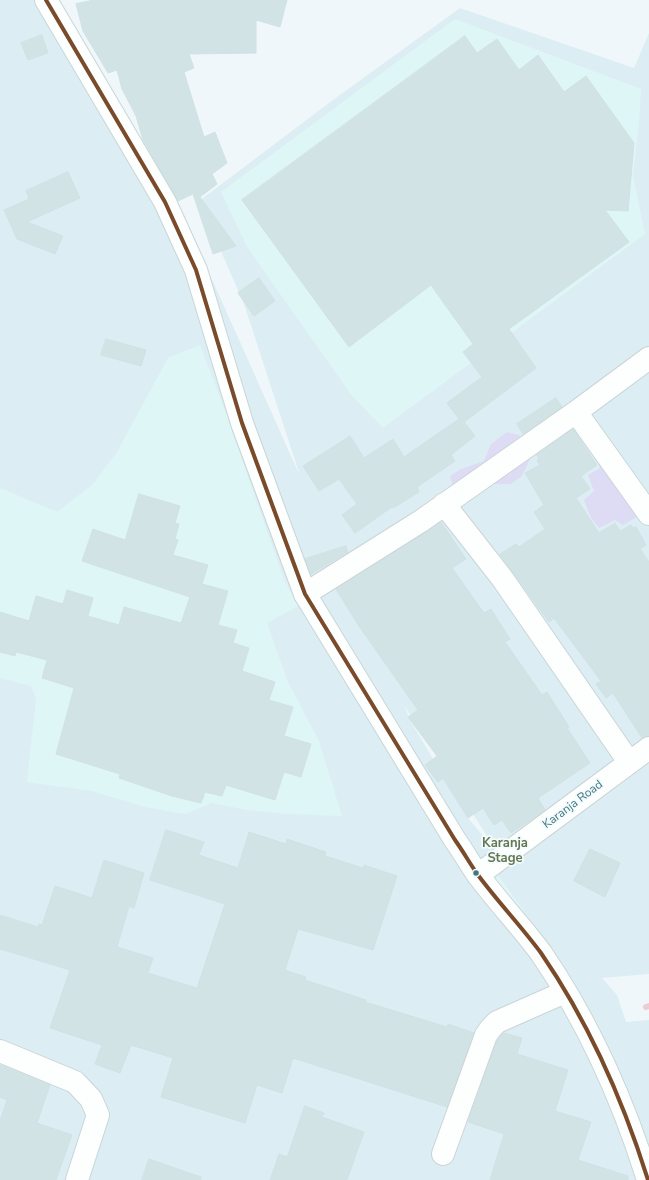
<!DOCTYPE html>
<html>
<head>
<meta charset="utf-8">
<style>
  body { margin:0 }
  canvas { display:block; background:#eff7fa }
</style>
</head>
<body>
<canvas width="649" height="1180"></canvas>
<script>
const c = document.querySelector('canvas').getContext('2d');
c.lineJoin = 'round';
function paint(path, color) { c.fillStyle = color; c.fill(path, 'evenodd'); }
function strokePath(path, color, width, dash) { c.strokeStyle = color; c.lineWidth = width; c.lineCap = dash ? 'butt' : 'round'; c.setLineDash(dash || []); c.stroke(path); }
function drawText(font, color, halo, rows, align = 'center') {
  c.font = font + ' "Nunito Sans",sans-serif'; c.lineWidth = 3.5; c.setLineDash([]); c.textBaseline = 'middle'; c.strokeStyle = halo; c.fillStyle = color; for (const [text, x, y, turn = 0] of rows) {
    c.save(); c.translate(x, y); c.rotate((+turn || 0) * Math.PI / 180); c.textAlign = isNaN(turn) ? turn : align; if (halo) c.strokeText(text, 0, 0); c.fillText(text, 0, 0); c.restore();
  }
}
paint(new Path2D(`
  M0 0H39L193 237 300 476 244 304 199 201 333 100 460 8 634 68 649 33V974L602 978 617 995 626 1022 649 1020V1180H0ZM404 705 485 833 512 870 469 819 411 722Z`), '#dceef3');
paint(new Path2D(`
  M455 19 641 89 639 122 633 175 645 234 383 428 352 396 247 247 221 192Z
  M200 345 226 413 283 577 298 606 267 623 288 682 319 741 342 816 288 814 247 810 212 803 185 814 145 807 92 791 27 782 36 699 31 686 0 678V488L57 512 93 484 117 452 168 358Z
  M498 875 559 960 550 969 488 881Z`), '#dff6f7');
paint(new Path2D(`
  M507 432 519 435 533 453 522 476 511 484H478L453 486 450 476 461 469 484 461 491 444Z
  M597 459 645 512 623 525 615 520 599 528 591 518 584 500 594 491 588 475 600 468Z`), '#dedcf4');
strokePath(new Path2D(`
  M646 1007 649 1006`), '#edcdd4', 6);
const building = new Path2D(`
  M94 0H287L280 27 256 20V53L189 54 194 68 184 72 204 137 215 132 227 163 212 174 217 184 200 197 236 246 213 254 193 194 178 201 143 140 136 116 122 89 117 70 108 73 83 31 76 4Z
  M42 35 48 53 28 60 21 43Z
  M465 36 477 53 497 39 519 70 538 55 564 92 586 76 634 143 628 211 605 210 629 242 509 329 536 368 464 422 475 436 451 455 455 461 417 487 419 492 393 508 392 507 355 533 342 515 357 504 339 479 319 491 303 466 350 436 364 458 393 439 404 457 459 419 447 403 482 377 463 352 473 344 431 285 349 347 242 200Z
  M68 172 80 198 27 222 63 236 55 254 17 239 4 210 29 199 26 191Z
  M259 278 275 301 254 316 238 293Z
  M106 339 146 350 141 366 101 355Z
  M556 398 562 407 523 434 517 424Z
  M573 429 597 465 581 476 590 489 576 498 599 533 615 523 620 531 631 525 633 528 636 527 646 545 640 549 649 562V736L642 738 613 693 606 698 596 684 601 681 554 618 549 622 500 554 516 544 519 547 545 529 534 512 544 505 525 473 540 465 537 460 539 458 537 455Z
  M139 494 180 506 175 523 179 524 175 539 178 540 173 555 208 565 202 584 228 591 218 625 237 630 233 643 249 648 242 671 275 682 269 700 293 707 284 736 311 744 301 777 284 772 275 800 226 785 222 796 205 792 201 803 172 796 119 778 120 774 56 754 74 688 42 678 47 660 16 652 15 656 0 652V612L29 621 36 596 63 604 67 590 93 598 88 616 119 625 124 607 181 623 190 597 82 561 93 529 125 540Z
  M441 522 466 559 452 568 484 613 491 609 510 639 505 642 542 695 547 692 569 727 567 728 590 763 538 798 545 810 511 833 502 820 494 825 483 808 468 818 443 778 438 782 425 765 437 756 408 717 418 710 359 626 336 589Z
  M346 546 348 552 311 574 305 559Z
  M166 830 204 842 199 855 238 868 249 832 286 844 287 839 326 852 325 856 363 868 364 865 397 876 373 950 298 929 285 970 306 977 305 980 366 1000 365 1002 447 1027 448 1024 474 1033 447 1107 293 1058 282 1093 257 1085 245 1123 161 1097 173 1058 131 1045 120 1073 95 1064 102 1045 50 1028 70 970 0 949V915L38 927 39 924 42 925 55 886 92 898 104 860 144 873 134 908 129 906 117 947 153 958 148 973 197 988 225 904 150 880Z
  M590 849 620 863 605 897 574 881Z
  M504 1033 522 1038 517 1054 568 1070 555 1111 591 1122 578 1160 628 1176V1180H490L504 1134 468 1122 497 1041Z
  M0 1065 50 1085 37 1123 72 1135 56 1180H0V1121L7 1100 0 1097Z
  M305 1106 324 1113 322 1117 364 1132 347 1180H270L279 1154 287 1157Z
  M149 1159 201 1177V1180H142Z`);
paint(building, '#d2e3e5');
strokePath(building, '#d0e2e4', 1);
const minor = new Path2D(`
  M576 412 649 514
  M444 504 502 578 629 762
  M305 594 421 521 576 412 649 358
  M478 875 649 748
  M0 1051 75 1082 91 1099 98 1115 77 1180
  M443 1154 486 1035 491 1028 497 1022 565 992`);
const tertiary = new Path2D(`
  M46 0 165 202 196 270 242 423 305 594 455 840C463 851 470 864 478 875 498 902 521 926 541 953 589 1023 623 1100 648 1180`);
strokePath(minor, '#c9d5d7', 24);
strokePath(tertiary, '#c9d5d7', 24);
strokePath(minor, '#fdfefe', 22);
strokePath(tertiary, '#fdfefe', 22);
strokePath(new Path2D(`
  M46 0 165 202 196 270 242 423 305 594 455 840C463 851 470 864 478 875 498 902 521 926 541 953 589 1023 623 1100 648 1180`), '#7a4b2a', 4);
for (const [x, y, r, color] of [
  [476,873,3.5,"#457779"]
]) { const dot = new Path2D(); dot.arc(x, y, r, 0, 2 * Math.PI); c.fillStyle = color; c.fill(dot); strokePath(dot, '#f2fbff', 1.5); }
drawText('12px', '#457779', '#f2fbff', [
  ["Karanja Road",573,805,-37]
]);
drawText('bold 13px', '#67764c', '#f2fbff', [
  ["Karanja",505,844],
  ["Stage",505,859]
]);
</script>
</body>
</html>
